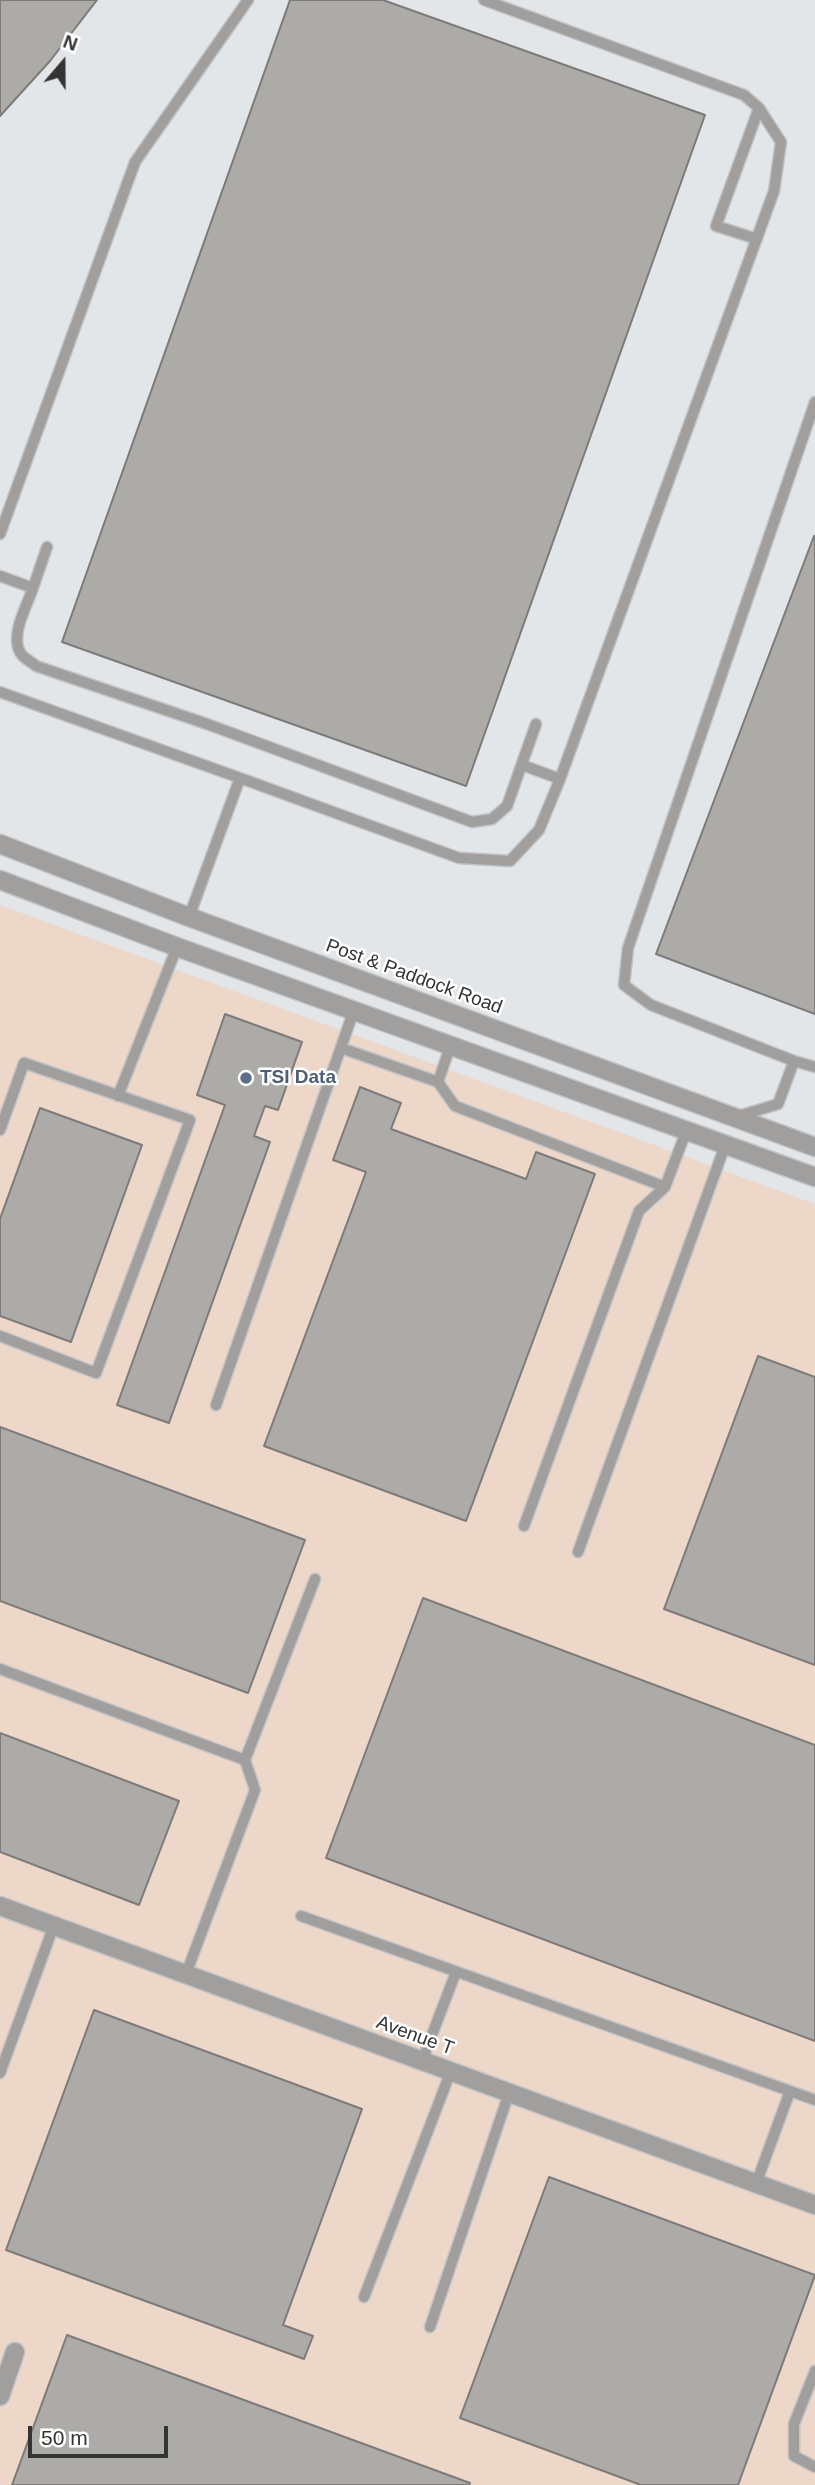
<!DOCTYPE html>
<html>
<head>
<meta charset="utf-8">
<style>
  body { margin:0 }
  #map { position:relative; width:815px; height:2485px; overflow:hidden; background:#e3e6e8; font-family:Helvetica,sans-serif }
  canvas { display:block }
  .north { position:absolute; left:28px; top:28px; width:70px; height:70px; -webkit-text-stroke:5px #fff; paint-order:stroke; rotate:20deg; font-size:19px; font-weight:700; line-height:28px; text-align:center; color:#343435 }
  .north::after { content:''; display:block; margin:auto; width:24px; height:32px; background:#343435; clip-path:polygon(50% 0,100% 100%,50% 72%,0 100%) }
  .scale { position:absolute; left:28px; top:2426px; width:140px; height:32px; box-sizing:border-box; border:4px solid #343435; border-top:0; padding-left:9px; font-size:21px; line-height:24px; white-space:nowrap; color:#343435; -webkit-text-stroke:5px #fff; paint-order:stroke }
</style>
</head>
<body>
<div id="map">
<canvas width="815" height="2485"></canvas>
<div class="north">N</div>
<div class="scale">50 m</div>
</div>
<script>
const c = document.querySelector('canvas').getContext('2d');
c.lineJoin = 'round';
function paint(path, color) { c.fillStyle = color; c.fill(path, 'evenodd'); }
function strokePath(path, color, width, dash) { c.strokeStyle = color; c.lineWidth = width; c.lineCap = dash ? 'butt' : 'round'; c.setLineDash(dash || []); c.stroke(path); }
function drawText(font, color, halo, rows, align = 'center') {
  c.font = font + ' Helvetica,sans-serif'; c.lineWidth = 5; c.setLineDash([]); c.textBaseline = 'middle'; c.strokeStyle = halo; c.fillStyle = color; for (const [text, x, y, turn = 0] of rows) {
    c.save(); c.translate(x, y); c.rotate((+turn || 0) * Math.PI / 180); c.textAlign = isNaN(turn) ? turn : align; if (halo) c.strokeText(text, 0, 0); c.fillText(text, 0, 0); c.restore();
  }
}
paint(new Path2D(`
  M0 905 815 1204V2485H0Z`), '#ecd7c9');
const building = new Path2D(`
  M0 0H97L50 61 0 116Z
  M290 0H383L705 115 466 786 62 642Z
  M814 536H815V1014L656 954Z
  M225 1014 302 1042 278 1110 265 1106 254 1136 270 1142 169 1423 117 1405 225 1105 197 1095Z
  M360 1087 401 1103 391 1129 526 1179 536 1152 595 1174 466 1521 264 1446 366 1172 333 1160Z
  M40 1108 142 1145 71 1342 0 1316V1219Z
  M758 1356 815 1377V1665L664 1609Z
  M0 1427 305 1540 248 1693 0 1601Z
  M423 1598 815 1745V2041L326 1858Z
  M0 1733 179 1801 139 1905 0 1852Z
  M94 2010 362 2109 283 2325 313 2336 304 2359 6 2250Z
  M549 2177 815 2275 738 2485H641L460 2418Z
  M67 2335 470 2483 469 2485H12Z`);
paint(building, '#acaba8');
strokePath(building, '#7d7b79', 2);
const service = new Path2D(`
  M757 239 716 226 759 108
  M0 534 135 162 248 0
  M0 576 33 588 47 547
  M33 588C27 606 8 638 22 655 25 659 32 662 36 666L207 724 472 822 492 819 507 806 536 724
  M0 692 240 778 189 917
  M522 765 560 779
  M240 778 459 858 510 861 539 830 560 779 774 191 781 142 759 108 744 95 484 0
  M341 1048 438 1082 451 1044
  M794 1061 815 1067
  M438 1082 455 1106 665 1187 687 1129
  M118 1096 177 947
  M739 1116 778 1104 794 1061 651 1005 624 985 628 948 815 402
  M0 1130 24 1063 190 1120 96 1373 0 1336
  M216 1405 354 1010
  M524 1526 639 1211 665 1187
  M578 1552 726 1143
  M0 1669 245 1760 255 1790 186 1974
  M245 1760 315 1579
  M301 1916 815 2100
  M422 2061 456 1972
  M0 2073 54 1925
  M756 2184 790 2091
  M364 2297 451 2071
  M430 2327 509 2093
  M815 2371 794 2424V2456L815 2467`);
const minor = new Path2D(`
  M0 1906 815 2205
  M0 2396 15 2352`);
const tertiary = new Path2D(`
  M0 844 189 917 815 1147
  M0 880 177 947 815 1177`);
strokePath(service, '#c0c2c4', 13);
strokePath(minor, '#c0c2c4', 21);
strokePath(tertiary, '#c0c2c4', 21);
strokePath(service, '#a09f9e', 10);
strokePath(minor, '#a09f9e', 18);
strokePath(tertiary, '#a09f9e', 18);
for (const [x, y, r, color] of [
  [246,1078,7,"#5c6f8a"]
]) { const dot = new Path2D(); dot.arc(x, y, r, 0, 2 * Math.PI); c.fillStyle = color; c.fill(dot); strokePath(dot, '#fff', 2.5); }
drawText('19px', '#343435', '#fff', [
  ["Post & Paddock Road",414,977,20],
  ["Avenue T",415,2036,20]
]);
drawText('bold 19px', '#4e5e75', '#fff', [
  ["TSI Data",260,1078]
], 'left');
</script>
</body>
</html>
